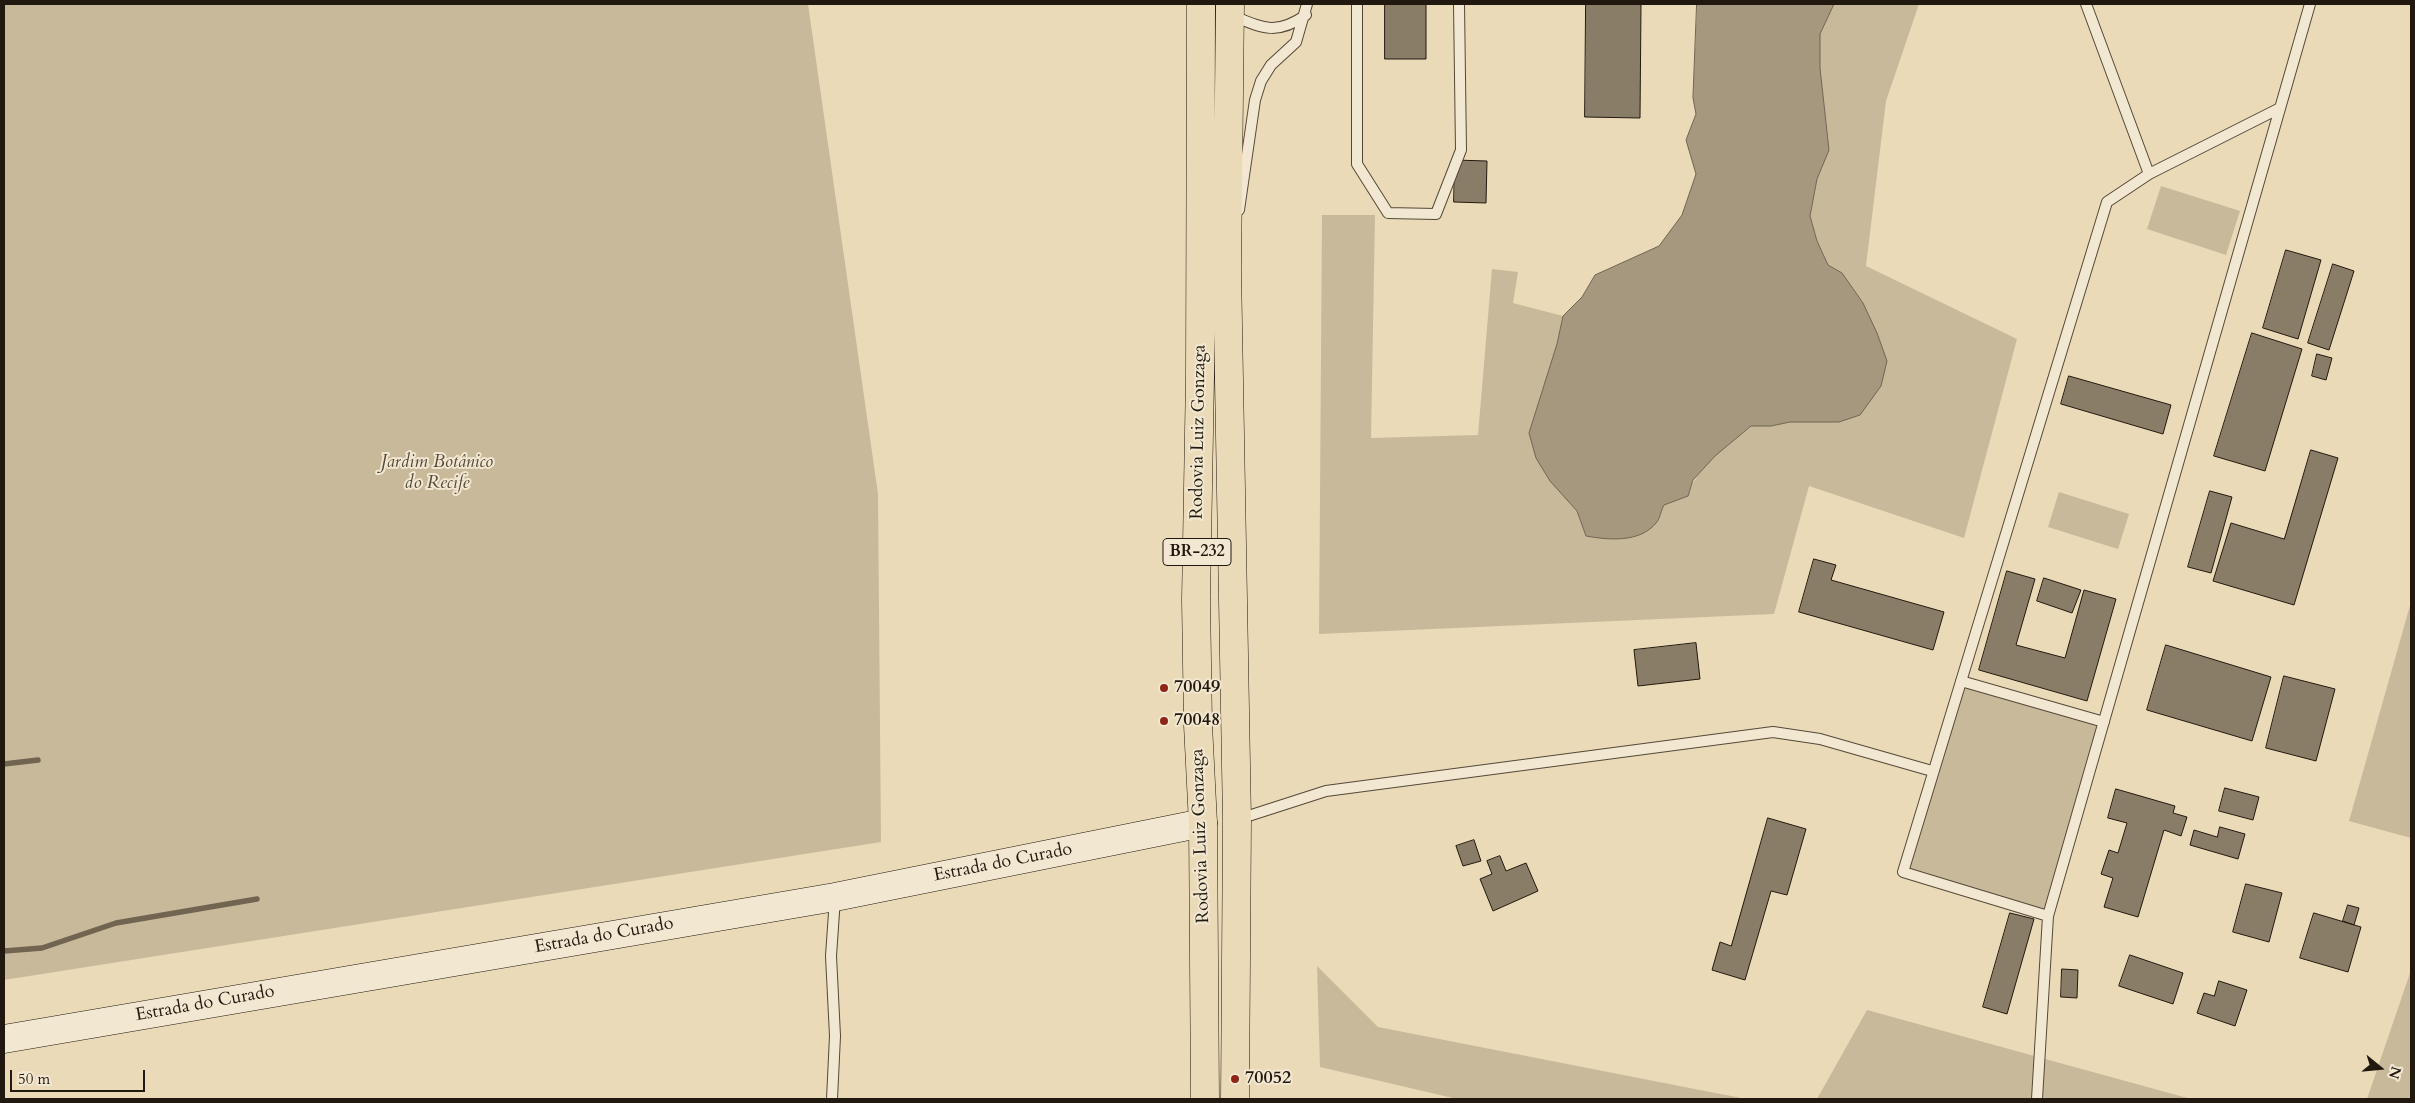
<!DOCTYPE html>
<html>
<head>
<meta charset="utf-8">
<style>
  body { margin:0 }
  #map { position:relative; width:2415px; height:1103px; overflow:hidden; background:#ebdab8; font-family:Cardo,serif }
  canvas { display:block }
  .frame { position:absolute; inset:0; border:5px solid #21190f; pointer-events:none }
  .north { position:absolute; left:2355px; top:1043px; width:50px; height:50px; -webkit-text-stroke:4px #f2e7d1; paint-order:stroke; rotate:107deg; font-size:14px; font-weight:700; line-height:20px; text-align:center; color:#21190f }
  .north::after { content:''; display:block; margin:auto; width:18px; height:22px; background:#21190f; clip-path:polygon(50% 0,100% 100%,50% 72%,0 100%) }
  .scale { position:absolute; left:10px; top:1070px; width:135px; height:22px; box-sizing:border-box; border:2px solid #21190f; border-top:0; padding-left:6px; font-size:15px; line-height:18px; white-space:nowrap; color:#21190f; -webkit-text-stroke:4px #f2e7d1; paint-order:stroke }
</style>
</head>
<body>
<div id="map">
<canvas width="2415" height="1103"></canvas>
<div class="frame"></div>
<div class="north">N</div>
<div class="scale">50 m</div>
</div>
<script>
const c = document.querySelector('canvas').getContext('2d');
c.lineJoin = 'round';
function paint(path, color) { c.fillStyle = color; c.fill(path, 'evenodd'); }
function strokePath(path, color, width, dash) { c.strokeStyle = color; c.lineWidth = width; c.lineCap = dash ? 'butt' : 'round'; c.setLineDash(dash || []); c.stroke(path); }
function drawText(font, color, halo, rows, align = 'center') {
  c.font = font + ' Cardo,serif'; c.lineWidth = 4; c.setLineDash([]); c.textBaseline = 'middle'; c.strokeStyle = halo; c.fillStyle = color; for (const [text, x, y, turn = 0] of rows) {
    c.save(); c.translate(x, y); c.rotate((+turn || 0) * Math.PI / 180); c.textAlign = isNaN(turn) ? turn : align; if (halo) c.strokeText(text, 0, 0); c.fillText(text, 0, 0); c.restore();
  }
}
paint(new Path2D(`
  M4 4H808L878 494 881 842 4 980Z
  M1834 4H1919L1886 101 1866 266 2017 339 1964 538 1809 486 1774 614 1319 634 1322 215H1375L1371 438 1478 435 1492 269 1518 272 1513 303 1563 316 1557 344 1567 497 1577 511 1586 536 1656 523 1663 505 1687 496C1698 466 1726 444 1751 426H1771L1790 422H1839L1860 415 1863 303 1842 273 1828 265 1817 241 1810 216 1817 179 1829 149 1820 68V34Z
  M2161 186 2240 211 2226 255 2147 229Z
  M2059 492 2129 514 2118 549 2048 527Z
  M2411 602V838L2349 821Z
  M1961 681 2104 722 2048 916 1903 872Z
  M1317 966 1378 1027 1746 1099H1457L1320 1067Z
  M2411 970V1099H2367Z
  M1867 1010 2191 1099H1817Z`), '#c9b99b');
const water = new Path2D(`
  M1697 4H1834L1820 34V68L1829 150 1817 179 1810 216 1817 241 1828 265 1842 273 1863 303 1877 333 1887 361 1881 386 1860 415 1839 422H1790L1771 426H1751L1715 456 1693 480 1688 496 1664 505C1661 510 1660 519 1656 523 1640 543 1608 540 1586 536L1577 511 1550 481 1536 458 1529 433 1557 344 1563 316 1582 297 1595 275 1659 246 1682 215 1696 174 1686 140 1696 114 1693 98Z`);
paint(water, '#a6987f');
strokePath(water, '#716552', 1);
strokePath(new Path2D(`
  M4 764 38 760
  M4 951 42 948 116 923 257 899`), '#716552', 5.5);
const building = new Path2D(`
  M1385 4H1426V59H1385Z
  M1586 4H1641L1640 118 1585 117Z
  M1455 160 1487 161 1486 203 1454 202Z
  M2286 250 2321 260 2298 339 2263 328Z
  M2333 264 2354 271 2329 350 2308 343Z
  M2252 333 2302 349 2265 471 2214 456Z
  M2317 354 2332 358 2326 380 2312 376Z
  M2069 376 2171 405 2163 434 2061 404Z
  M2311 450 2338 458 2294 605 2213 581 2231 523 2284 539Z
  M2210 491 2232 497 2211 573 2188 567Z
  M1814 559 1836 565 1831 580 1944 612 1933 650 1799 612Z
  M2007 571 2035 579 2016 645 2065 658 2084 590 2116 599 2087 701 1979 670Z
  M2044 578 2081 590 2072 613 2037 601Z
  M1696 643 1700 679 1638 686 1634 650Z
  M2166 645 2271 677 2252 741 2147 710Z
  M2284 676 2335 689 2316 761 2266 748Z
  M2225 788 2259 797 2253 820 2219 811Z
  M2116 789 2175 806 2173 813 2187 817 2181 836 2164 830 2138 917 2104 907 2113 878 2101 874 2109 850 2118 853 2127 823 2108 818Z
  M1768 818 1806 829 1787 895 1771 891 1745 980 1712 970 1720 942 1731 946Z
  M2220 827 2245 834 2238 859 2190 845 2194 830 2217 837Z
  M1474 840 1481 861 1463 866 1456 846Z
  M1500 856 1506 871 1526 863 1538 891 1493 911 1480 879 1492 874 1487 861Z
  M2246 884 2282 893 2269 942 2233 932Z
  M2348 905 2359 908 2354 925 2343 921Z
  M2010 913 2034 919 2007 1014 1983 1007Z
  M2314 913 2361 927 2348 972 2300 958Z
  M2130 955 2183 973 2173 1004 2119 986Z
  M2062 969 2078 970 2077 998 2061 997Z
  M2219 981 2247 990 2235 1026 2197 1013 2204 993 2214 996Z`);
paint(building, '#8a7d67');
strokePath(building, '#21190f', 1);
const service = new Path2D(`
  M1357 4V164L1388 213 1436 214 1461 150 1459 4
  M2086 4 2149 174
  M1231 15C1262 28 1276 36 1306 15
  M2280 108 2149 174 2107 202 1903 872 2048 916 2310 4
  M1239 210 1255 100 1261 81 1271 65 1296 42 1307 4
  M1961 681 2104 722
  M1239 819 1326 791 1773 732 1820 739 1932 771
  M832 1099 835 1036 831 956 835 898
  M2037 1099 2048 916`);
const secondary = new Path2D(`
  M4 1039 835 897 1203 823`);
const trunk = new Path2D(`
  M1201 4 1200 376 1196 600 1198 725 1203 823 1205 1099
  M1230 4 1227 270 1237 820 1235 1099`);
strokePath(service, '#544939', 12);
strokePath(secondary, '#21190f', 29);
strokePath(trunk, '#21190f', 29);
strokePath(service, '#f2e7d1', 10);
strokePath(secondary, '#f2e7d1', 28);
strokePath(trunk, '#ebdab8', 28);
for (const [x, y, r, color] of [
  [1164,688,5,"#8f2418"],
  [1164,721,5,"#8f2418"],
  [1235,1079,5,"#8f2418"]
]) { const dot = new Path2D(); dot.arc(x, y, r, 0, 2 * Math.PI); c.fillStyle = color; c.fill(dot); strokePath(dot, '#f2e7d1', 2); }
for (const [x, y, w] of [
  [1197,552,68]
]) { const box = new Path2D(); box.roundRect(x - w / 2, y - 13.5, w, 27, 4); c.fillStyle = '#f2e7d1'; c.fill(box); strokePath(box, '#21190f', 1); }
drawText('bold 16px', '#21190f', null, [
  ["BR-232",1197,552]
]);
drawText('18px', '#21190f', '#f2e7d1', [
  ["Rodovia Luiz Gonzaga",1199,432,-89],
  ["Rodovia Luiz Gonzaga",1201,836,-92],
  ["Estrada do Curado",1003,863,-11],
  ["Estrada do Curado",604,936,-10],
  ["Estrada do Curado",205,1004,-10]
]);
drawText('italic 18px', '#534939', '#f2e7d1', [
  ["Jardim Botânico",437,463],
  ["do Recife",437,484]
]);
drawText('bold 18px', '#21190f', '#f2e7d1', [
  ["70049",1174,688],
  ["70048",1174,721],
  ["70052",1245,1079]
], 'left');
</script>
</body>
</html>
